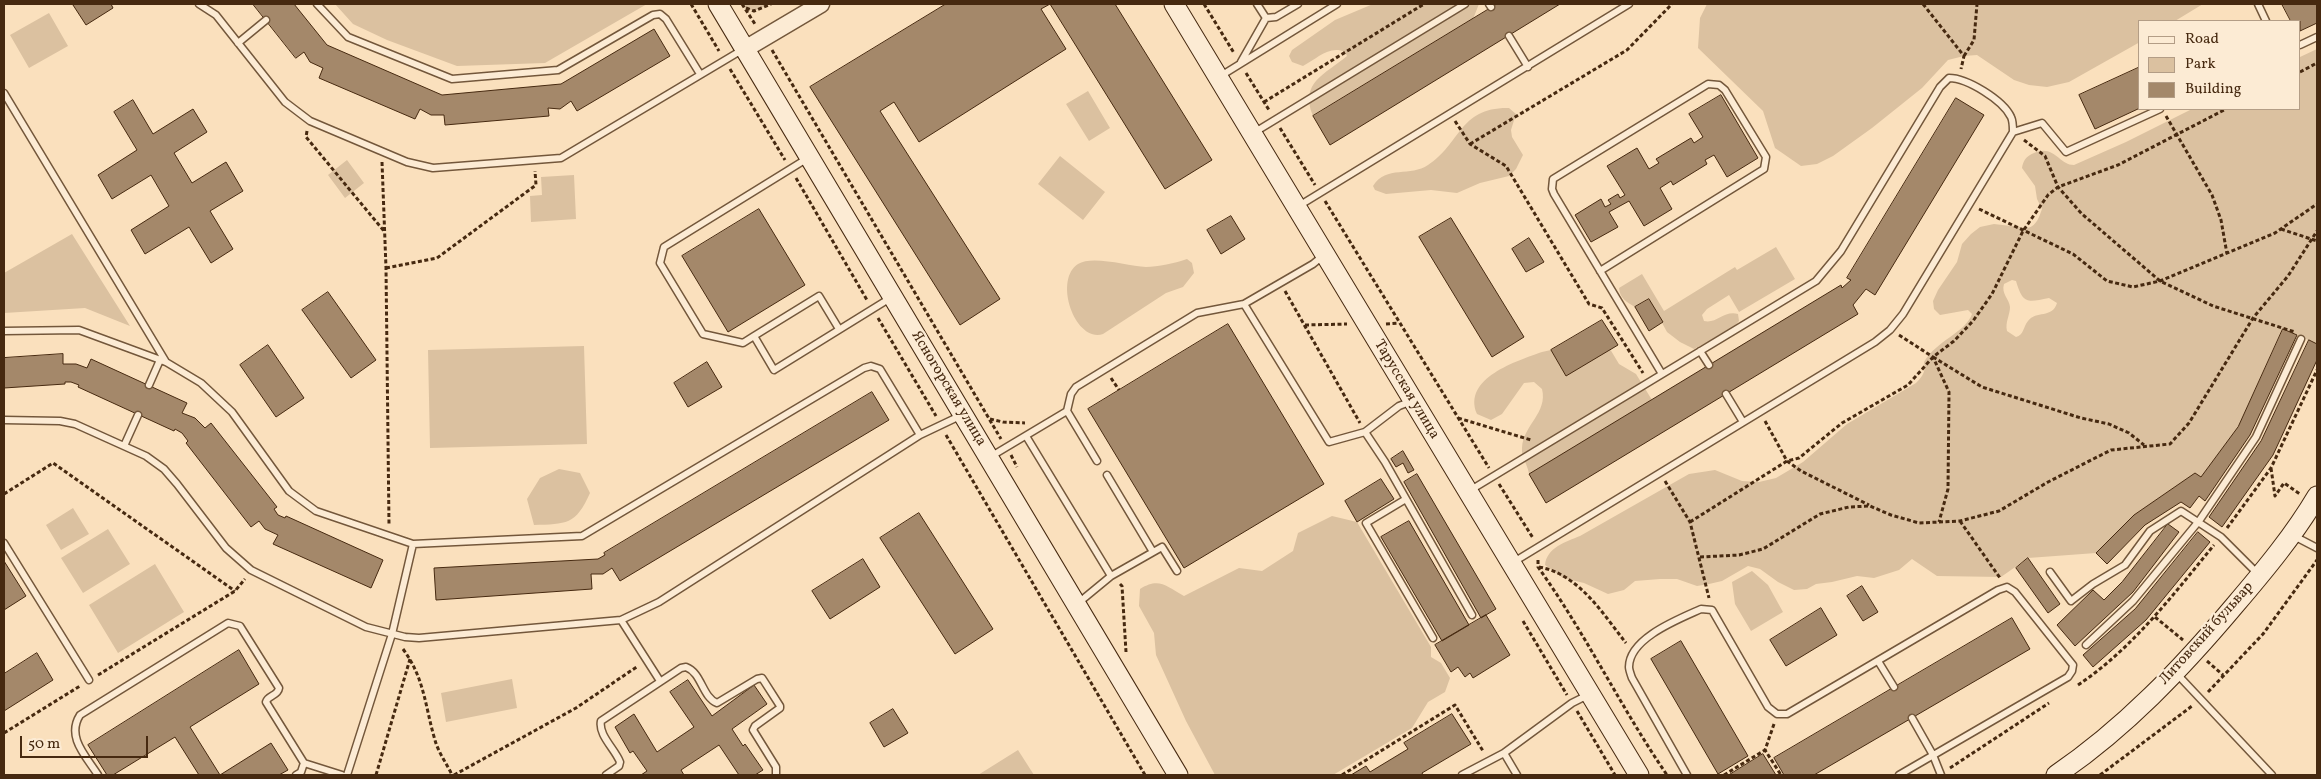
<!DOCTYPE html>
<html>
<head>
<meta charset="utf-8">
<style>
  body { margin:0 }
  #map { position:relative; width:2321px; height:779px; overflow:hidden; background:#fae0bd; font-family:Vollkorn,serif }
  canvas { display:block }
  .frame { position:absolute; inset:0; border:5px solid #462910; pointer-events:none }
  .legend { position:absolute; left:2138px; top:20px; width:162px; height:90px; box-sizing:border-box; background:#fcebd4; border:1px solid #b39d86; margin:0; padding:6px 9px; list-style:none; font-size:15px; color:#462910 }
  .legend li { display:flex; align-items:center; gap:10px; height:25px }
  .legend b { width:25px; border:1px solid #b39d86 }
  .scale { position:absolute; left:20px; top:736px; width:128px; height:22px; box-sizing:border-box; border:2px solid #462910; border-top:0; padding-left:6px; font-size:15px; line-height:18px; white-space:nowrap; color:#462910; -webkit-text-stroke:4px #fcebd4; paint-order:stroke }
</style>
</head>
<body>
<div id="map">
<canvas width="2321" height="779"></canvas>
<div class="frame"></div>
<ul class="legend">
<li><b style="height:6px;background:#fcebd4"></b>Road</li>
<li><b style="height:14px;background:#dbc1a0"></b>Park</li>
<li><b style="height:14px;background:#a4886a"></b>Building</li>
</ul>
<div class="scale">50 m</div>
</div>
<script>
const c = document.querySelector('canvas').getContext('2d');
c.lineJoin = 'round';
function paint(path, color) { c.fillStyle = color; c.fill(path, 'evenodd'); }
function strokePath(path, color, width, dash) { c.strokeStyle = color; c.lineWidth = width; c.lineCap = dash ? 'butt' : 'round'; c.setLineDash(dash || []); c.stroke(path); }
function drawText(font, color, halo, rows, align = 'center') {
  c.font = font + ' Vollkorn,serif'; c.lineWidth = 4.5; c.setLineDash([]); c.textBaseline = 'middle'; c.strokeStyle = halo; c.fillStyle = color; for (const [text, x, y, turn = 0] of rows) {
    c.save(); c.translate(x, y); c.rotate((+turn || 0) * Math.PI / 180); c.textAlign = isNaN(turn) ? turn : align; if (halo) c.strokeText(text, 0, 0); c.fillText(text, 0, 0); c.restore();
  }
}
paint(new Path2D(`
  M335 4H647L545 63 457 66 387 40 353 24Z
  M742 4H771L754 11 744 8Z
  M1373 4H1479L1473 19 1313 116C1299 82 1326 74 1347 56L1345 52C1329 45 1317 59 1303 66L1292 62 1289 56 1292 50 1335 20Z
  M1707 4H2203L2175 21H2140V42L2069 82 2047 87 2029 85 2014 80 1977 55 1964 56 1948 60 1922 88 1872 128 1833 156 1817 164 1801 166 1775 148 1763 111 1698 48 1700 18Z
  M49 13 68 46 29 68 10 35Z
  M2317 49V344L2283 329 2238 427 2201 477 2195 473 2134 515 2096 553 2028 558 2001 577 1937 576 1912 559 1899 570 1874 578 1857 576 1832 582 1816 584 1807 589 1794 590 1778 582 1760 569 1748 566 1722 581 1709 584 1697 586 1677 579H1660L1635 581 1624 590 1608 594 1584 583 1563 578 1545 565C1547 547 1566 542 1580 536L1689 474 1715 470 1742 481 1759 482 1776 478 1803 462 1847 424 1916 383C1923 376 1926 371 1924 362 1936 341 1966 332 1972 314L1968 310 1940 315 1934 309 1933 301 1938 290 1957 262 1962 244 1971 234 1980 227 1994 224 2028 228C2037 225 2039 217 2042 209L2037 199 2035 186 2022 168C2023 161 2026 156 2034 153 2054 144 2059 165 2074 165L2126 142 2192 109H2300V57ZM2012 280 2016 281C2023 305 2028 302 2049 298L2057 303C2052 319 2036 310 2028 321 2023 327 2024 335 2016 337L2007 331C2005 322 2010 315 2010 307 2009 298 2001 294 2004 284Z
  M1088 91 1110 128 1089 141 1066 104Z
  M1509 108 1516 114 1511 130 1512 137 1523 155 1516 169 1509 176 1480 183 1457 193 1431 190 1386 194 1375 190 1373 186C1386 165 1411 177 1428 165 1461 144 1459 107 1509 108Z
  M1060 156 1105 192 1083 220 1038 184Z
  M347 160 364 183 345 198 328 175Z
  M574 175 576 219 531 222 530 196 542 195 541 177Z
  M72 234 130 326 85 308 4 313V273Z
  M1776 247 1795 279 1739 312 1729 295 1707 309 1702 315 1704 321C1717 324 1724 310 1738 314L1739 321 1732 329 1694 349 1680 342 1667 332 1649 299 1635 307C1627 302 1620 299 1619 288L1642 274 1664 311 1735 267 1737 270Z
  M1187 259 1192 263 1194 273 1183 287 1166 293 1103 334C1075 343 1053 280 1078 264 1092 255 1128 266 1146 267 1157 267 1176 263 1187 259Z
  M584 346 587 444 430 448 428 350Z
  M1610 349 1619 364 1636 374 1652 400 1529 474C1528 465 1521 457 1522 448 1523 425 1548 413 1542 389L1534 382 1524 383 1502 414 1491 420 1477 414C1462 378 1517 361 1542 352L1551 350 1566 376Z
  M559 469 580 473 590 493C576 525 566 524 534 525L527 499 540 478Z
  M73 508 89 534 61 550 46 525Z
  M1332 516 1357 522 1431 647V657L1441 663 1450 678 1445 692 1428 702 1412 728 1333 775H1215L1186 721 1156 655 1154 633 1139 606 1140 589C1159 577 1166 586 1184 596L1239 568 1262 571 1293 551 1298 533Z
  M108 529 130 564 83 593 61 558Z
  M155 564 184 612 118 653 89 605Z
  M1752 571 1768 585 1783 612 1751 631 1735 604 1732 582Z
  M512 679 517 708 446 722 441 693Z
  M1018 750 1034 775H978Z`), '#dbc1a0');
const building = new Path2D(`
  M75 4H111L113 8 86 25 73 5Z
  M253 4H294L327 45 442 95 561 84 654 29 670 56 577 111 571 101 560 109 548 108 549 116 445 125 444 115H431L420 109 415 119 319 78 323 68 310 62 304 52 296 58Z
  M946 4H1115L1212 160 1165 189 1050 4 1041 9 1066 49 919 142 894 102 880 111 1000 299 960 325 810 87Z
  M1497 4H1560L1330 145 1313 116Z
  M2282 4H2317V23L2300 31V21H2291Z
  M2140 67V108L2095 129 2079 95Z
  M1721 95 1758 158 1727 177 1714 155 1705 160 1707 164 1673 185 1671 181 1660 188 1672 209 1644 226 1629 201 1609 212 1618 227 1591 242 1575 215 1601 199 1605 207 1611 204 1608 200 1618 194 1620 198 1625 195 1607 166 1637 148 1649 169 1659 163 1656 159 1691 138 1694 143 1703 137 1689 114Z
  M1956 98 1984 115 1875 295 1866 289 1853 305 1858 314 1546 503 1529 474 1841 285 1842 288 1851 280 1847 278Z
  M133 100 153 134 193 109 207 132 174 153 192 183 226 162 243 191 210 211 233 249 211 263 189 227 145 254 131 230 169 206 151 175 112 199 98 175 137 150 114 112Z
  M759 209 805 285 728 332 682 256Z
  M1231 216 1245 239 1221 254 1207 230Z
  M1451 218 1524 337 1492 357 1419 237Z
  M1529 238 1544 262 1526 272 1512 249Z
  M328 292 376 360 351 378 302 310Z
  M1649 299 1663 322 1649 331 1635 307Z
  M1602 320 1618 345 1566 376 1551 350Z
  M1228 324 1324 484 1184 568 1088 409Z
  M2283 329 2297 335 2250 435 2205 501 2199 496 2190 508 2181 502 2145 525 2107 564 2096 553 2134 515 2195 473 2201 477 2238 427Z
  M2309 340 2317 344V360L2273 455 2222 527 2209 517 2261 441Z
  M268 345 304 398 276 417 240 365Z
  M63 354V364H76L87 368 91 359 187 403 182 413 195 418 205 428 211 423 277 507 274 509 278 515 285 518 286 516 383 560 371 588 273 544 278 535 265 529 259 521 251 527 186 443 188 441 182 433 175 429 174 431 78 387 79 385 71 382H65V384L4 388V358Z
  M707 362 722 387 688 407 674 383Z
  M872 392 889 420 620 581 612 568 603 574H591L592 589 436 600 434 568 598 559 605 555 604 553Z
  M1403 451 1414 470 1408 473 1403 463 1396 467 1391 459Z
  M1417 474 1496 609 1481 618 1404 482Z
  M1381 479 1394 499 1357 522 1345 501Z
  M919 513 993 629 955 654 880 538Z
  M1409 521 1469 625 1442 641 1381 537Z
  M2168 524 2179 532 2133 592 2075 646 2057 625 2093 590 2104 600 2122 582Z
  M2198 532 2210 542 2146 620 2093 667 2083 655 2135 609Z
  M2028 558 2060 604 2048 613 2016 568Z
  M863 559 880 587 830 619 812 591Z
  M4 561 26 596 4 610Z
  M1862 586 1878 612 1863 621 1847 596Z
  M1821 608 1837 635 1786 666 1770 640Z
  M1486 615 1510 655 1473 678 1470 673 1465 677 1458 667 1451 672 1435 645Z
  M2012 618 2030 649 1814 775H1784L1774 758Z
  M1681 641 1748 756 1718 774 1651 659Z
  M239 650 259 684 190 727 220 775 271 743 288 770 279 775H199L175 737 113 775H107L88 745Z
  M37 653 53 680 4 711V674Z
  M688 680 712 716 754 685 767 704 732 729 743 746 745 744 763 770 755 775H739L719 745 681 770 684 775H641L647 771 633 751 630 753 615 727 634 714 657 752 694 727 670 692Z
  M893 709 908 733 884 747 870 723Z
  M1452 714 1471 744 1422 773 1423 775H1351L1366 766 1370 772 1408 749 1404 743Z
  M1763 754 1776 775H1729Z`);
paint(building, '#a4886a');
strokePath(building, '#462910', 1);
const service = new Path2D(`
  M199 4 216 15 285 102 310 121 407 162 433 168 561 158 742 50
  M317 4 348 37 452 79 558 70 653 15 660 14 666 19 700 74
  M1257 4 1266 18
  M1489 4 1491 7
  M2258 4 2266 21
  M1266 18 1276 17 1298 4
  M1509 36 1528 67
  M238 43 266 20
  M2300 45 2317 37
  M1241 62 1266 18
  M1219 77 1337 4
  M4 93 166 362
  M1255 132 1465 4
  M2013 132 2042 123 2066 152 2160 109
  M808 158 664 247 660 263 703 334 743 343 754 336 774 370 892 297
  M1297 207 1629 4
  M1600 271 1764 169 1766 157 1725 90 1719 85 1708 84 1553 179 1552 189 1554 194 1662 374
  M1244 304 1329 442 1365 432 1399 406 1412 401
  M4 331 79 330 166 362 201 383 232 412 289 491 316 511 413 544 392 634 347 775
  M754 336 819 296 839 329
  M1700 351 1709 365
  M149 385 160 360
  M1726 394 1743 422
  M1067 411 1097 461
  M4 420 60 421 75 424 146 456 164 469 177 484 226 548 251 570 366 627 405 637 419 638 621 620 659 602 920 435 962 415
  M1365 432 1385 462 1472 615
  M1026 436 1111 576
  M124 446 138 415
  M990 457 1067 411 1071 394 1076 387 1197 313 1244 304 1313 264 1324 255
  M1107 475 1153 552
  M1469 491 1816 281 1841 251 1940 87 1949 78C1967 78 2003 100 2011 117 2013 121 2013 128 2013 132L1903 314 1890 330 1875 342 1512 563
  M1406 499 1366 523 1433 638
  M2292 535 2317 548
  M4 543 89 680
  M413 544 582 536 864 368 871 366 880 369 920 435
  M2050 572 2071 601 2093 584 2125 565 2150 531 2181 511 2221 537 2259 575
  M1077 604 1111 576 1162 547 1177 571
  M621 620 660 681
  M2086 645 2133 601 2199 521 2256 437 2301 339
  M1878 661 1894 687
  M2177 674 2272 775
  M1912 718 1933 755 1941 775
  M304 763 342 775
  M98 775C86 756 66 737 80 715L228 623 240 626 279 688C278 696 268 695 266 702L304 763 301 772 296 775
  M606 775 619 766 620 762C615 749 598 735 601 721L681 668 686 667C702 673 702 697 717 703L757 679 762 678 764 681 780 706V708L755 726 753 730 776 767V775
  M1462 775 1504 753
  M1517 775 1504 753 1572 703 1588 695
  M1687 775 1632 678C1631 675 1629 670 1629 667 1629 638 1679 619 1701 609L1712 610 1768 707 1777 714H1787L1998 590 2007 587 2015 592 2073 665 2072 671 2068 677 1899 775`);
const tertiary = new Path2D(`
  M745 49 821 4`);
const secondary = new Path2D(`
  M718 4 1178 775
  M1174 4 1639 775
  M2056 775C2124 729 2182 668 2235 605 2264 571 2294 535 2317 496`);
strokePath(service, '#73573b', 9);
strokePath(tertiary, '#73573b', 19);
strokePath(secondary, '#462910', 21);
strokePath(new Path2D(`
  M691 4 719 51
  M742 4 755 24
  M1204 4 1234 53
  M1923 4 1964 56 1961 69
  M746 8 754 11 771 4
  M772 50 1001 439
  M1964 56 1974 40 1977 4
  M730 69 785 160
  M2300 72 2317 63
  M1246 73 1269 110
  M1264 102 1424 4
  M2166 116 2212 195 2221 220 2227 254
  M1455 121 1470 144 1506 166 1589 304 1602 308 1643 373
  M1280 128 1315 185
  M307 131 306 137 384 231
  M2024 140 2045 156 2058 187 2082 214 2160 281 2213 306 2295 332
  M1470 144 1627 50 1672 4
  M382 162 386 268 389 525
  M796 178 867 300
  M1325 201 1489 468
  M1979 209 2073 254 2107 281 2133 287 2160 281 2275 233 2317 204
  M2281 229 2317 241
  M386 268 437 258 536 185 535 171
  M1285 291 1360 423
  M878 318 936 416
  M1386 324 1399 323
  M1305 325 1347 324
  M1899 335 1933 357 1949 392 1948 489 1939 522
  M1933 357 1982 387 2081 418 2109 424 2129 433 2144 445
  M1111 378 1119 390
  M1458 418 1531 440
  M990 419 1003 422 1025 423
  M1765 421 1787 461 1801 471 1869 505
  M946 435 1145 775
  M1011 455 1017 467
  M2271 468 2275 496 2284 483 2300 494
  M1665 481 1690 522 1709 598
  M1499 484 1533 538
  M4 494 53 463 235 591
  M1960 521 2000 578
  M1690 522 1787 461 1799 458 1842 423 1908 385 1933 357 1954 341 1973 321 1992 294 2023 231 2048 195 2058 187 2118 165 2226 109
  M2227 528 2271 468 2317 370
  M1700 557 1739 555 1763 549 1820 514 1849 507 1870 506 1891 515 1919 523 1960 521 1999 511 2048 482 2111 450 2170 444 2189 423 2253 318 2288 276 2317 231
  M1538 560V567C1586 634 1621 708 1667 775
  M1539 567C1579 574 1603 614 1626 643
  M1120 584 1122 586 1126 652
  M2155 617 2183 640
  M1523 621 1567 695
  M403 649C425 679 425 707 435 740 438 752 447 764 452 775
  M2207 661 2223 675
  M98 675 235 591 245 579
  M2078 685C2132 649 2173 595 2214 545
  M2208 692 2263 634 2317 560
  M1577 711 1615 775
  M1774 724 1765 750 1781 775
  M4 733 80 686
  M1950 768 2049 703
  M376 775 410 659
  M454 775 576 708 638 666
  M1342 775 1455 705 1483 751
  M1724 775 1765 750
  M2100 775 2192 706`), '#462910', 3, [4, 2.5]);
strokePath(service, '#fcebd4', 6);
strokePath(tertiary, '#fcebd4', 16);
strokePath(secondary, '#fcebd4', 19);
drawText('15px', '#462910', '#fcebd4', [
  ["Ясногорская улица",948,389,59],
  ["Тарусская улица",1406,390,59],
  ["Литовский бульвар",2207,634,-48]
]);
</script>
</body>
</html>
